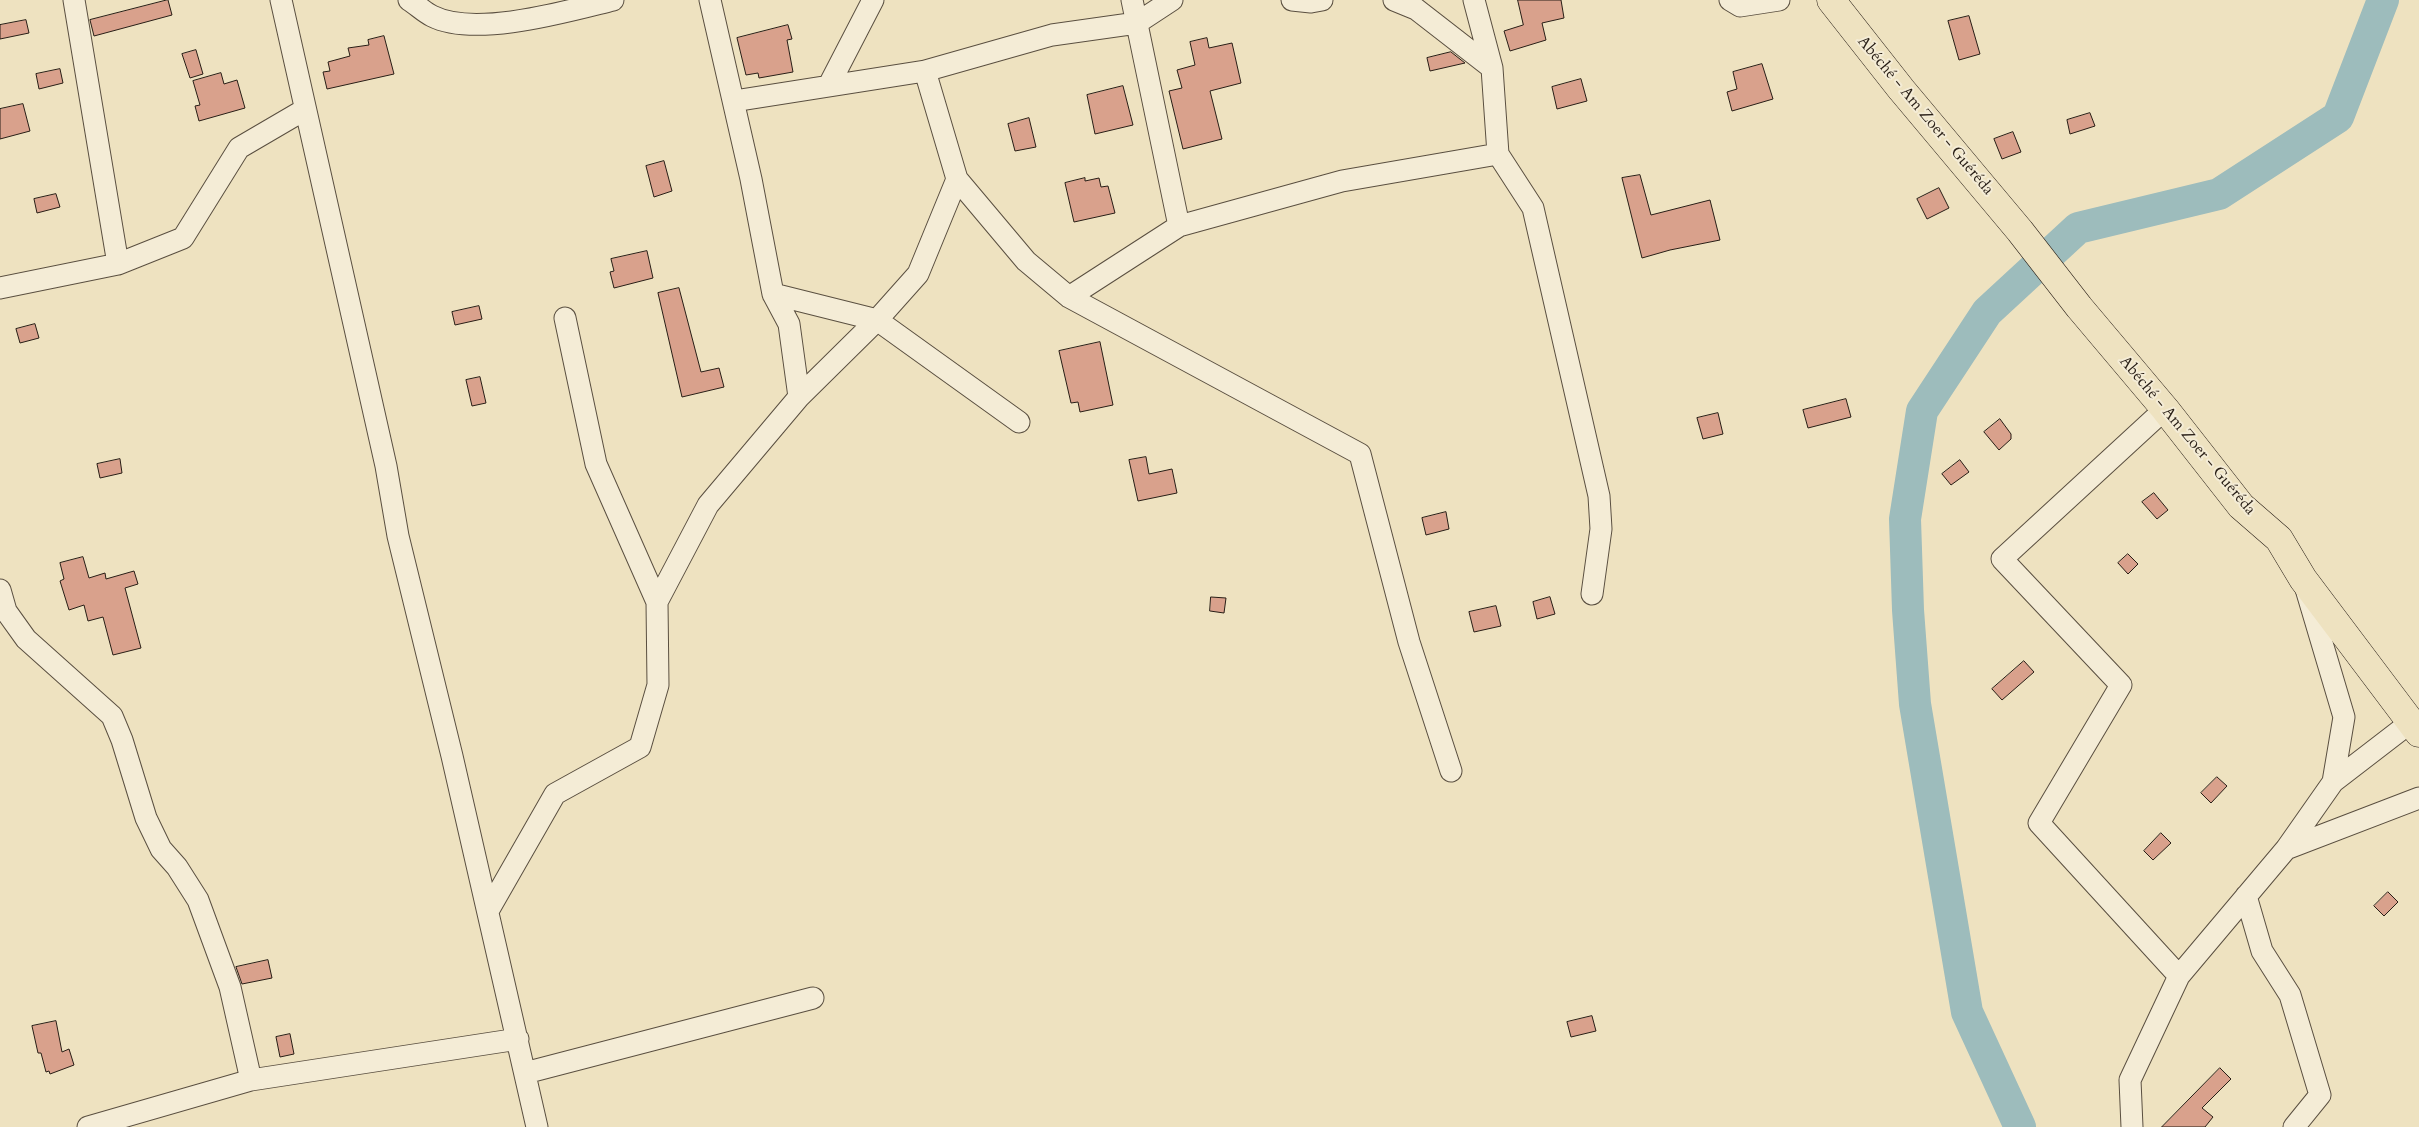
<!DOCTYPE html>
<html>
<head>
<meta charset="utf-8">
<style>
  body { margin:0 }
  canvas { display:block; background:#eee2c0 }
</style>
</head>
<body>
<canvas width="2419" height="1127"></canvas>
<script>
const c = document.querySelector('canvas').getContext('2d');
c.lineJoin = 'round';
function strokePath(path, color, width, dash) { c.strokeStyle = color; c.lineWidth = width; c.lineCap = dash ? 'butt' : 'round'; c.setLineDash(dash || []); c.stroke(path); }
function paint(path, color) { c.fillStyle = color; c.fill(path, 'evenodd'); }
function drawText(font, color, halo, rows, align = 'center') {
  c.font = font + ' Cardo,serif'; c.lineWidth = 4; c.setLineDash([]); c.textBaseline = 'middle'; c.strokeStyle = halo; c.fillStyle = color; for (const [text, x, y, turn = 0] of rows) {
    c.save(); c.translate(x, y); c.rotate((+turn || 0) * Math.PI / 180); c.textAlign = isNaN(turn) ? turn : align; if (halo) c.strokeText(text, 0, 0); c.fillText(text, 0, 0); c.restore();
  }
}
strokePath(new Path2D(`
  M2020 1127 1967 1012 1915 704 1908 610 1905 519 1922 411 1987 312 2078 228 2219 194 2338 117 2383 0`), '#9dbcbc', 32);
const building = new Path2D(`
  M168 0 172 15 94 36 90 20Z
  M1518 0H1561L1564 18 1542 23 1546 40 1510 51 1504 31 1523 25Z
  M1969 16 1980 54 1959 60 1948 21Z
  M26 20 29 33 0 39V25Z
  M788 25 792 39 787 40 793 72 759 78 758 73 746 75 737 38Z
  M384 36 394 74 327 89 323 72 330 71 328 62 350 56 348 48 369 45 368 40Z
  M1207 38 1209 48 1232 43 1241 83 1210 91 1222 139 1183 149 1169 91 1182 88 1177 70 1195 65 1190 42Z
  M196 50 203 74 190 78 182 54Z
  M1451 52 1465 63 1430 71 1427 58Z
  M1762 64 1773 99 1732 111 1727 92 1737 89 1733 72Z
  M60 69 63 83 39 89 36 74Z
  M221 73 224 84 237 80 245 108 199 121 195 106 200 105 193 81Z
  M1581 79 1587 101 1557 109 1552 87Z
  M1123 86 1133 125 1095 134 1087 95Z
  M23 104 30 131 0 139V109Z
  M2090 113 2095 126 2070 134 2067 120Z
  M1029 118 1036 147 1015 151 1008 124Z
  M2013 132 2021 152 2002 159 1994 139Z
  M664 161 672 191 654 197 646 166Z
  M1640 175 1651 215 1710 200 1720 240 1670 250 1642 258 1622 178Z
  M1085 178V181L1099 178 1101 187 1108 186 1115 213 1074 222 1065 183Z
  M1939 188 1949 208 1927 219 1917 199Z
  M56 194 60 207 37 213 34 199Z
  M647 251 653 278 614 288 610 272 614 271 611 259Z
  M679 288 701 372 719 368 724 387 682 397 658 293Z
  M479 306 482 319 455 325 452 312Z
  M35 324 39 338 20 343 16 329Z
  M1100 342 1113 405 1080 412 1078 402 1071 403 1059 351Z
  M480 377 486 403 472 406 466 380Z
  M1846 399 1851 417 1808 428 1803 410Z
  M1718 413 1723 434 1703 439 1697 418Z
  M2000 419 2011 434V439L1999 450 1984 432Z
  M1146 457 1149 474 1172 469 1177 493 1138 501 1129 460Z
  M120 459 122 473 100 478 97 464Z
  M1960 460 1969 472 1951 485 1942 474Z
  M2154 493 2168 510 2157 519 2142 502Z
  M1446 512 1449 529 1426 535 1422 518Z
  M2128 554 2138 564 2128 574 2118 563Z
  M83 557 89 578 105 573 106 579 134 571 138 584 125 588 141 648 113 655 103 617 88 621 84 605 69 610 60 581 64 579 60 563Z
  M1211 597 1226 598 1224 613 1210 611Z
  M1550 597 1555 614 1537 619 1533 602Z
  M1496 606 1501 626 1474 632 1469 612Z
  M2024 661 2034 672 2002 700 1992 689Z
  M2217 777 2227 786 2211 803 2201 793Z
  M2161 833 2171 843 2153 860 2144 851Z
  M2388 892 2398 902 2384 916 2374 906Z
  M268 960 272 978 242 984 236 967Z
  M1592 1016 1596 1031 1571 1037 1567 1022Z
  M56 1021 62 1052 69 1049 74 1065 50 1074 49 1071 46 1072 41 1053H38L32 1026Z
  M290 1034 294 1054 280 1057 276 1037Z
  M2220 1068 2231 1079 2202 1108 2213 1117 2205 1127H2162Z`);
paint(building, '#d9a18c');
strokePath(building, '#281e16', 1);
const minor = new Path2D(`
  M281 0 386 466 398 536 452 756 537 1127
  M409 0C417 5 424 12 432 16 475 38 568 11 613 0
  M710 0 751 179 773 294 877 320 1019 422
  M1132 0 1179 226
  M1292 0 1311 2 1322 0
  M1394 0 1416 9 1492 68
  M1474 0 1492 68 1498 154 1533 208 1599 496 1601 529 1592 594
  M1730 0 1740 6 1779 0
  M829 85 873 0
  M734 101 925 71 1052 35 1137 23 1172 0
  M957 179 1026 261 1069 297 1360 454 1409 642 1451 771
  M118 264 183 238 239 148 304 110
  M0 288 118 264 74 0
  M1069 297 1179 226 1342 181 1498 154
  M565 318 596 464 657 602
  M799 397 877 320 918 274 957 179 925 71
  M2165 409 2002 559 2121 685 2039 823 2179 976
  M0 590 6 611 26 639 112 716 122 740 146 818 161 849 177 867 198 900 230 987 251 1080
  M2333 782 2411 722
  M2286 849 2419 798
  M2246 896 2262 951 2290 995 2320 1095 2294 1127
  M488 911 555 794 640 747 658 685 657 602 708 505 799 397 789 324 773 294
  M525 1073 813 998
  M88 1127 251 1080 518 1039
  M2132 1127 2130 1080 2179 976 2286 849 2333 782 2344 717 2306 589`);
const major = new Path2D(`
  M1831 0 1901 89 2020 231 2079 307 2165 409 2241 506 2279 539 2303 579 2419 733`);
strokePath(minor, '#5a4f40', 23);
strokePath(major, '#281e16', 29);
strokePath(minor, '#f4ecd6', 21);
strokePath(major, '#eee2c0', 28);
drawText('16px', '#281e16', '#f4ecd6', [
  ["Abéché - Am Zoer - Guéréda",1925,116,50],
  ["Abéché - Am Zoer - Guéréda",2187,436,50]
]);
</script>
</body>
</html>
